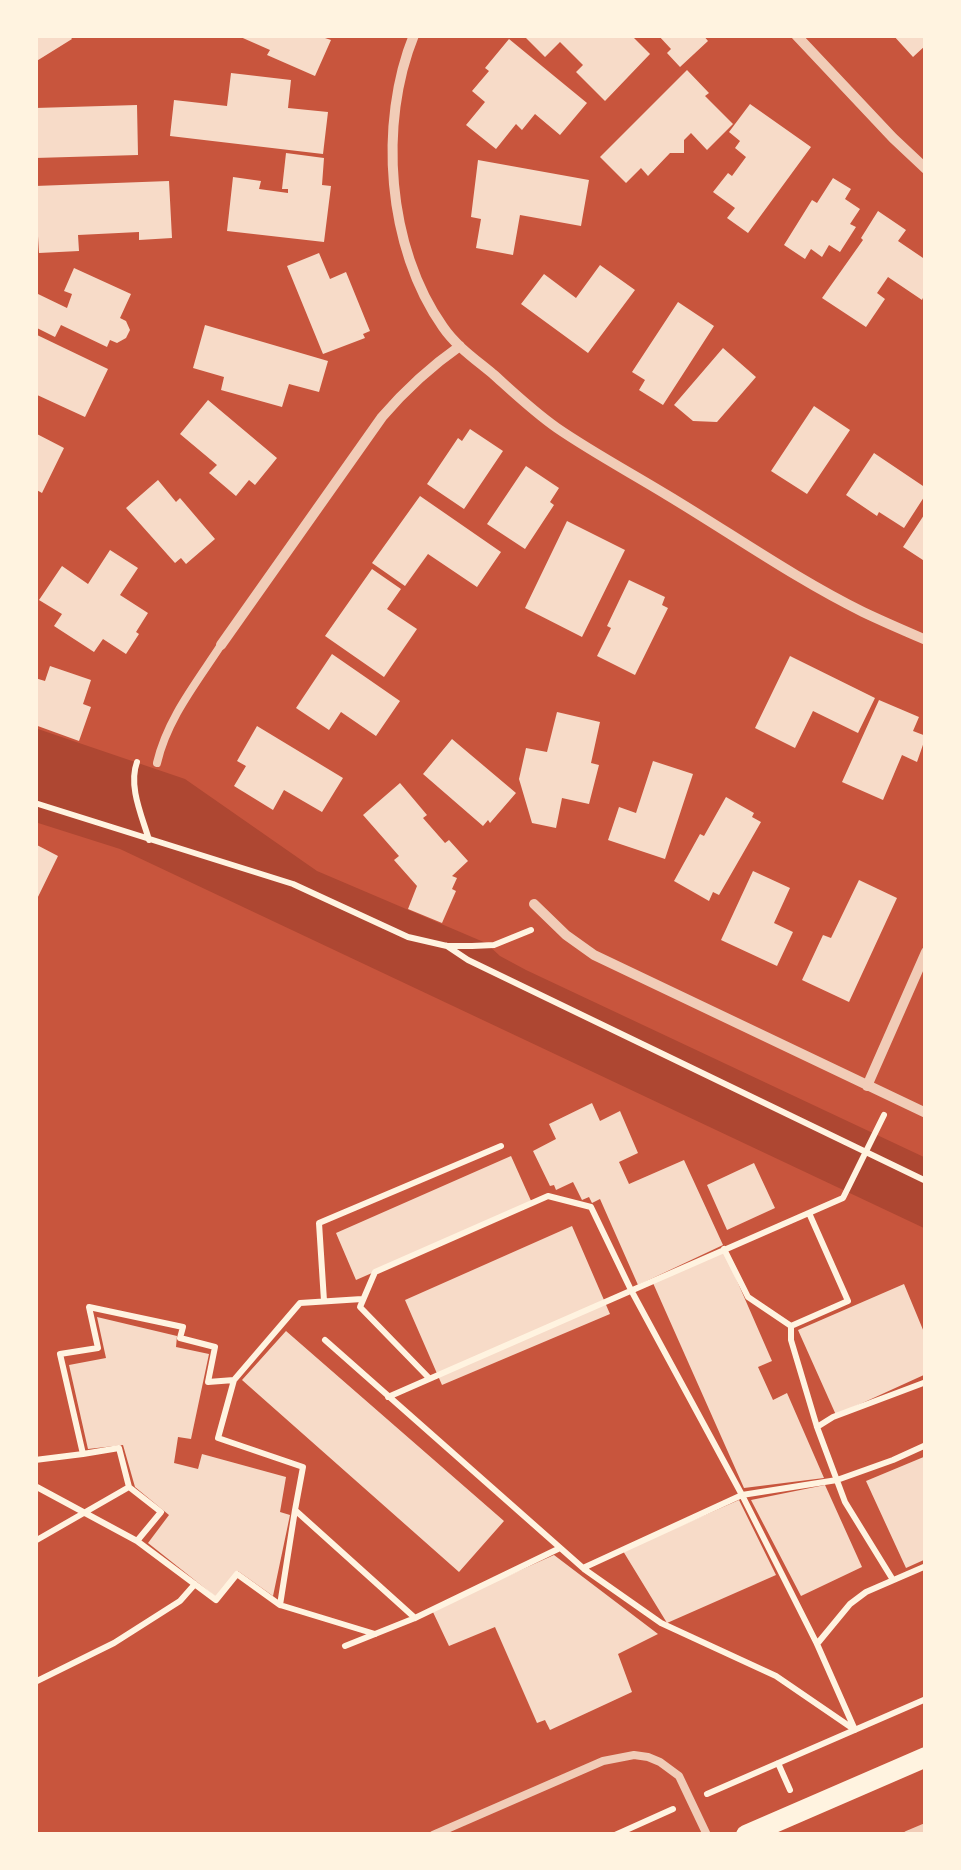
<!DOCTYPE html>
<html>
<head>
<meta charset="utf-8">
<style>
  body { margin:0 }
  #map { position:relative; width:961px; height:1870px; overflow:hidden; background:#c8553d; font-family:Overpass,sans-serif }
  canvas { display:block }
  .frame { position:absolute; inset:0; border:38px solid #fff3e0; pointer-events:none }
</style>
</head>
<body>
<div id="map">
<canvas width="961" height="1870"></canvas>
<div class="frame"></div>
</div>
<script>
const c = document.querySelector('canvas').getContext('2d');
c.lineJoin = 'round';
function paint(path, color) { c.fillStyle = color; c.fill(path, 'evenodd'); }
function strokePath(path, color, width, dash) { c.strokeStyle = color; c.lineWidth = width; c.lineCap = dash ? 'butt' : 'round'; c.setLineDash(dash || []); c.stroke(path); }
paint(new Path2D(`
  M35 728 185 779 317 871 486 943 500 956 526 970 926 1158V1229L120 849 35 822Z`), '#ae4732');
paint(new Path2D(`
  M35 35H69L72 39 35 62Z
  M236 35H323L322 37 331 40 315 76 267 55 270 50Z
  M523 35H631L650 54 605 101 576 72 583 65 560 42 545 57Z
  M658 35H703L708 41 680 67 667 53 671 49Z
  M893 35H926V45L913 57Z
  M509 39 587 103 560 135 535 114 522 130 516 124 496 149 466 125 485 102 472 91 489 71 485 68Z
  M687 70 709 93 705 96 733 124 707 150 691 133 684 140V153H670L648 176 641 168 626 183 600 157Z
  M231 73 291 80 288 108 328 112 323 154 170 136 174 100 227 106Z
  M750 104 811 147 748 233 727 218 735 208 713 192 728 173 732 176 746 157 735 148 740 141 729 132Z
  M137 105 138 155 35 158V108Z
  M286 153 324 158 322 185 331 186 324 242 227 231 233 177 261 181 259 189 288 193V189H282Z
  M478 160 589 180 581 226 520 215 513 255 476 248 481 219 471 217Z
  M833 178 851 189 845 199 860 209 850 224 856 227 840 252 829 245 822 257 811 249 805 259 784 245 812 200 817 203Z
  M169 181 172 238 139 240V232L78 235 79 251 39 253 35 186Z
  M878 211 906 230 898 241 926 260V291L922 300 888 277 877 293 885 299 866 327 822 298 863 240 861 238Z
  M319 253 330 279 346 272 370 331 363 334 365 338 323 354 287 266Z
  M600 265 635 290 588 353 521 304 544 274 576 298Z
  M74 268 131 294 120 318 126 321 130 330 126 338 117 343 110 340 107 347 61 325 55 337 35 327V301L38 294 67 308 72 294 64 291Z
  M678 302 714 326 663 405 639 390 645 380 632 372Z
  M205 325 328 361 319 392 289 384 282 407 221 390 224 377 193 368Z
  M35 334 108 369 85 417 35 394Z
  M723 348 756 377 717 422 693 421 674 405Z
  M208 400 277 458 255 485 249 480 236 496 209 473 217 465 180 434Z
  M814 406 850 430 807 494 771 471Z
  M470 429 503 451 464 509 427 484 458 438 462 441Z
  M35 433 64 448 42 493 35 489Z
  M874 453 926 488V494L904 528 879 512 877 516 846 495Z
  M526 466 559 488 550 502 554 505 525 549 487 524Z
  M158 480 176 502 180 498 215 539 186 564 181 558 175 563 126 508Z
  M420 496 501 552 477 587 428 554 405 586 372 563Z
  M926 512V562L903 547Z
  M567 521 625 550 582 637 525 608Z
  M110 550 138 568 120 595 148 613 136 632 139 634 126 654 103 639 94 652 54 626 62 614 39 600 62 566 88 584Z
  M372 569 401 589 387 609 417 629 384 677 325 636Z
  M629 580 665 597 662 605 668 608 635 675 597 656 611 628 607 626Z
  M332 654 400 701 376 736 341 712 329 730 296 708Z
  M790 656 875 698 858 733 813 711 795 748 755 728Z
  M50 666 91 680 83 704 91 707 79 741 35 725V678L45 681Z
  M879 700 919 717 913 731 926 736 917 762 902 755 883 800 842 782Z
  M557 712 600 722 591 763 599 765 589 804 562 798 556 828 532 823 519 779 526 748 547 752Z
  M257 726 343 778 322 812 284 790 273 810 234 786 246 766 237 761Z
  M452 739 516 793 490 823 488 820 483 826 423 774Z
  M653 761 693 774 665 859 608 840 619 807 636 813Z
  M400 783 427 815 423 818 445 843 449 840 468 861 452 876 457 878 452 889 456 891 442 923 408 909 417 886 394 860 399 856 363 815Z
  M726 797 754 813 752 817 761 822 719 895 713 892 709 901 674 881 700 834 704 836Z
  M35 844 58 856 35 903Z
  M753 871 790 888 774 923 793 932 777 966 721 940Z
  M859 880 897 898 849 1002 802 980 823 935 831 938Z
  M592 1103 600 1121 620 1111 638 1153 619 1162 629 1184 684 1160 723 1245 638 1285 600 1199 592 1203 589 1197 582 1200 573 1182 556 1190 554 1185 550 1186 533 1151 556 1139 549 1124Z
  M511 1156 532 1203 356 1280 336 1233Z
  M754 1163 775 1208 727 1230 707 1185Z
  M572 1226 610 1314 442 1385 405 1300Z
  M724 1251 772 1361 758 1367 773 1400 787 1393 824 1478 744 1488 653 1283Z
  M904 1284 926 1337V1374L836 1415 798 1330Z
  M97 1317 177 1336 176 1347 209 1354 191 1439 178 1437 174 1463 198 1469 202 1454 286 1477 280 1512 290 1515 273 1596 238 1571 216 1597 148 1543 169 1515 135 1487 123 1445 88 1449 69 1365 106 1358Z
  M286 1331 504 1521 459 1572 242 1380Z
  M926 1456V1559L906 1568 866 1481Z
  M825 1485 862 1567 801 1596 751 1500Z
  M739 1500 776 1575 667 1623 623 1551Z
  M554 1555 658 1634 618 1654 632 1692 550 1730 545 1720 537 1723 495 1627 449 1646 432 1610Z`), '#f7dbc8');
strokePath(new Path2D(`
  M137 762C128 786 142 816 149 840
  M35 803 293 884 408 937 447 946H472L494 945 531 930
  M447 946 468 960 926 1181
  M724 1249 748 1297 791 1326V1340L817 1427 845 1502 893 1580
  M362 1299 300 1303 234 1380 218 1438 303 1467 295 1510 415 1618
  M324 1301 319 1223 501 1146
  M791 1326 848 1301 809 1213
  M325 1340 583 1568 742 1495 631 1290 591 1207 548 1196 375 1272 360 1307 429 1378
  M234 1380 208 1382 215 1347 180 1338 183 1327 89 1307 98 1348 60 1354 83 1454 119 1448 129 1487 161 1512 137 1541 216 1600 237 1574 280 1605 295 1510
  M388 1397 843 1198 884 1115
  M817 1427 833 1417 926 1382
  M35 1460 83 1454
  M35 1486 137 1541
  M35 1541 129 1487
  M584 1569 661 1623 776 1676 852 1728
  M280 1605 375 1634
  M817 1644 850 1604 866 1592 926 1566
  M345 1646 415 1618 560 1548
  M35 1682 114 1643 180 1601 195 1584
  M855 1730 817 1644 742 1495 837 1480 893 1460 926 1445
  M778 1763 790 1790
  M707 1794 926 1699
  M615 1835 673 1809`), '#fff3e0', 6);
strokePath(new Path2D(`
  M157 763C167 719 197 682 221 645
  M433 1835 603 1761 634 1755 648 1757 660 1762 679 1776 707 1835
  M907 1835 926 1827`), '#f1ccb7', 8);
strokePath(new Path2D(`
  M414 35C378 123 387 248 443 327 456 346 475 359 493 374 513 392 534 412 557 428 592 452 631 473 667 495 732 534 796 579 863 612 884 622 905 631 926 640
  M796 35 893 138 926 169
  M221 645 382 417C406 389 430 367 460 346
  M534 904 566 935 594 955 926 1113
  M867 1086 926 952`), '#f1ccb7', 10);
strokePath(new Path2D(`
  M746 1835 926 1757`), '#fff3e0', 20);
</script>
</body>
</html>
